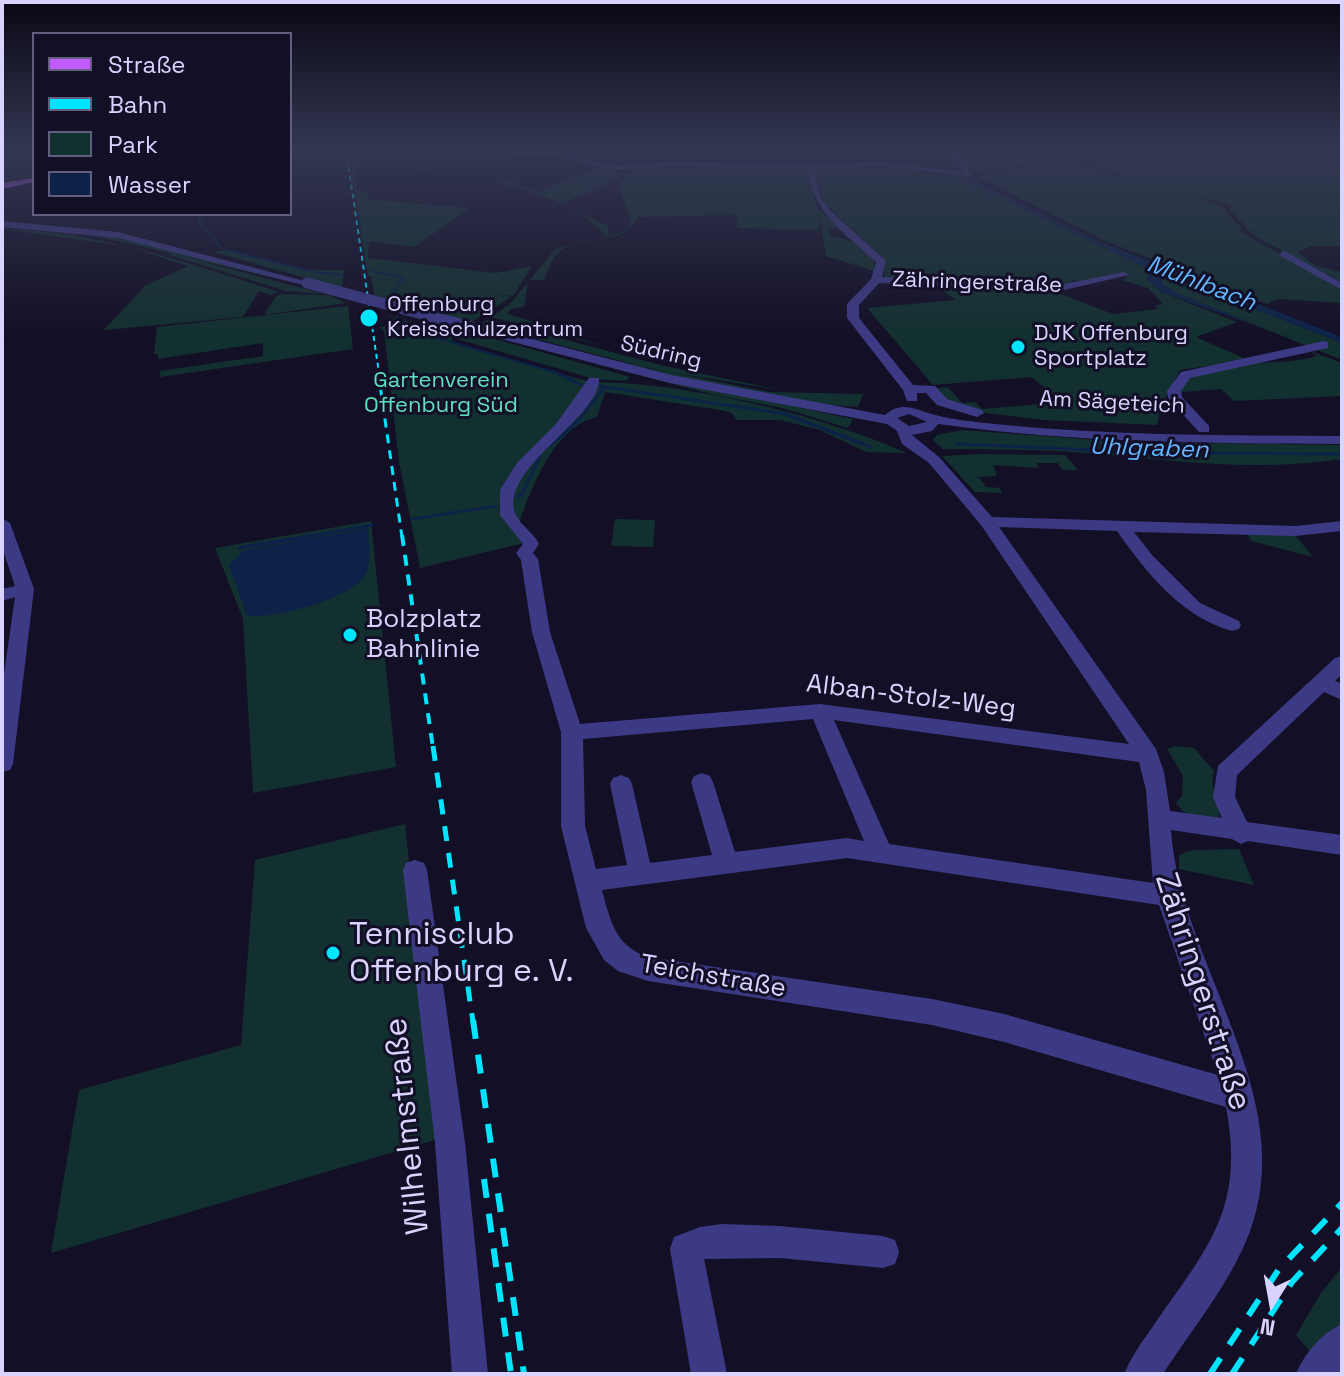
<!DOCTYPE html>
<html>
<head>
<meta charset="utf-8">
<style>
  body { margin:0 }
  #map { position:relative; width:1344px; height:1376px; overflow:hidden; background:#130f26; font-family:"Space Grotesk",sans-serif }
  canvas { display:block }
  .frame { position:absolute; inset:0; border:4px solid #d9d4ff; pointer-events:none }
  .legend { position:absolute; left:32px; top:32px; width:260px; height:184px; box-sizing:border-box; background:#130f26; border:2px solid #625e7d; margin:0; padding:10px 14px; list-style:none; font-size:24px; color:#d9d4ff }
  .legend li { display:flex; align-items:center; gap:16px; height:40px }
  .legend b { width:40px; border:2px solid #625e7d }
  .north { position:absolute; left:1232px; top:1264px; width:80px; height:80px; -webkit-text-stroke:6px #130f26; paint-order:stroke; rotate:191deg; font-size:22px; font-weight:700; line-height:32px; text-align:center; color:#d9d4ff }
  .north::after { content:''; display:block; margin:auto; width:28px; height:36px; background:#d9d4ff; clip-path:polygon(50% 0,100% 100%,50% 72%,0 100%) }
</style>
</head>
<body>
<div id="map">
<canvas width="1344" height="1376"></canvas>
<div class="frame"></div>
<ul class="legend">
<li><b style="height:10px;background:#c25bff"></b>Straße</li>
<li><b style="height:10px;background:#00e5ff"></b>Bahn</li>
<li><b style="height:22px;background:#12302f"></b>Park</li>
<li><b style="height:22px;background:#0c2248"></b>Wasser</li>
</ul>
<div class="north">N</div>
</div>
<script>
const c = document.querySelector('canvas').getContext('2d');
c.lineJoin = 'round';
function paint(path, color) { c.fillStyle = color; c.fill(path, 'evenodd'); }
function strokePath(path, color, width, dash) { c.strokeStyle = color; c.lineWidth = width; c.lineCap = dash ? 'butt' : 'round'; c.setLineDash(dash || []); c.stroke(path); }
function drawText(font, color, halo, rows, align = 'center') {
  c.font = font + ' "Space Grotesk",sans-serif'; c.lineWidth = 6; c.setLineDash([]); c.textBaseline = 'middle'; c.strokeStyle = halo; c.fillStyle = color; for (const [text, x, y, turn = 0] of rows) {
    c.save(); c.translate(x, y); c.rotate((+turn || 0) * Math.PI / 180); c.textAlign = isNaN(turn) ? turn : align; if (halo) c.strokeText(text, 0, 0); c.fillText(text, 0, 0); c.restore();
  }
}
paint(new Path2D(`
  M348 149 361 157 362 163 508 175 354 165 357 191 370 192 366 199 470 208 414 247 369 241 368 258 496 273 532 266 513 296 498 294 511 297 459 330 400 314 399 303 375 297 371 276H368Z
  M955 149H1076L1079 157 971 172 962 165Z
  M1080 149H1334L1342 152V246H1310L1298 252 1316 266 1342 272V282L1253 235 1228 208 1233 206 1182 192 1221 206 1242 229 1239 231 1342 289V303L1278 299 1267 304 1103 240 980 178 981 173 1070 161 1142 182 1089 163Z
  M887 164 940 177 953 176 1143 266 1161 292 1237 322 1196 337 1248 360 1180 370 1160 409 1157 425 1044 420 985 413 951 404 936 388 948 387 962 403 975 402 982 409 1052 403 1046 396 1054 395 1031 377 933 385 867 308 956 300 936 286 876 284 1058 293 1113 314 1158 309 1155 306 1163 304 1148 288 1122 280 1128 276 1124 274 1079 282 1070 279 1076 284 1057 288 1049 282 1047 286 885 278 882 257 825 204 814 169Z
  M671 165 806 170 818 209 839 228 829 229 830 237C852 238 861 244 874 261V271L826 256 819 213V230L737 228 736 211 735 215 638 217C620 250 584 231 559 252 552 258 548 271 544 280H530L556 248 608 237 628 229 631 218 619 186C629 164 650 167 671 165Z
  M598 167 623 173 619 178 561 204 608 226 609 236H605C587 210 527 186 496 183L503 179 539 192Z
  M964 176 1108 245 1342 337 1109 246Z
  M2 225C106 229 203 258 304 285L177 255 324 294 286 291 167 254 170 253 90 235Z
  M2 229C99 231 187 263 279 292L270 295 259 291 243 317 104 330 145 286 188 266 126 246Z
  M230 250 308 270H344L342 288 213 252Z
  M1159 271 1342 343V360L1176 293 1162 284Z
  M528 282 524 307 511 309 507 314C541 323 569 336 603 346L491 317 510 304Z
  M282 294 329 295 346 303 264 315 276 296Z
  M348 306 353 349 160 377V371L263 356V343L158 359V354H154L157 327Z
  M389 317 456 332 451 341 458 345 590 382 501 500 499 509 524 543 420 568 399 462 384 331 379 327 387 326Z
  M489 319 660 365 785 391 651 369 479 324Z
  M467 331 630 377 626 381 594 379 457 339Z
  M1310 351 1342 363V396L1234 401 1221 389 1181 392V383C1218 354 1275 369 1317 356Z
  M589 356 770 392 863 394 858 407C768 401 677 377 589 356Z
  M592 363 853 419 848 428 782 408 711 394Z
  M599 382C693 384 820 415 907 453L866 452 820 430 780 420H736L732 413 720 410 605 392 597 417C555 426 532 486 520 521L513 516C507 476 540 455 564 428 576 413 587 397 599 382Z
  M962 430 1124 442 1342 445V459C1252 473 1162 459 1072 452 1030 449 986 450 943 449L933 440 937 435Z
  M980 454 1065 455 1078 470H1062L1058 463H1037L1039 468 993 465 997 476 979 477 986 487 1000 488 1002 493 975 492 942 456Z
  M615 519 655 520 653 547 611 546Z
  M371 521 396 767 253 793 243 619 215 548Z
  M1248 535H1295L1313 557 1251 541Z
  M1175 746 1194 748 1214 771C1208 794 1224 803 1218 820 1200 818 1185 819 1176 802L1182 796 1183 776 1167 749Z
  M405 824 438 1139 51 1253 79 1090 241 1045 255 860Z
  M1239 849 1254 885 1179 869V855L1192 850Z
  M1342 1267V1323L1311 1353 1296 1335 1321 1293Z`), '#12302f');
paint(new Path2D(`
  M939 149H948L965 177 1090 238 1342 337V343L1160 272 1162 284 1176 293 1270 331 1161 292 1147 280V269L1143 266 953 176Z
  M368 528C369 544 373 563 364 577 349 599 273 619 247 616L229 565 243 551Z`), '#0c2248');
strokePath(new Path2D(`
  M2 163 34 161
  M204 214 198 220 221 248
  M225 250 314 272 342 275
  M373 271 403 278 391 296
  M396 316 420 333 557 373`), '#0c2248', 2);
strokePath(new Path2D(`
  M553 371 581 385
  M600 386 785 414 871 447
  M957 444 1165 453 1341 454
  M549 446 577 422 605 387
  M517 497 522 494 540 455
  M413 519 496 506
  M306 537 372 525`), '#0c2248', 3);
strokePath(new Path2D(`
  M240 548 317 535`), '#0c2248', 4);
paint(new Path2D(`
  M439 149 555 152 616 166 670 162 809 165 880 162 964 172 948 149H956L973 177 880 166 814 169 821 198 830 210 886 261 882 277 1055 286 1124 272 1129 275 1055 292 879 283 859 305V318L913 385 935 386 947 399 982 410 984 413 977 417 937 405 926 393H917V401H907L903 390 847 318V304L871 279 876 262C840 229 818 218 806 169L670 166 616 170 555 156Z
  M2 221 118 232 312 283 307 286 118 238 2 227Z
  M1283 250 1342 283V290L1279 255Z
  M486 327 671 375 885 415C903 400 915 410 935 415 954 420 976 422 995 424 1111 436 1226 435 1342 436V444C1207 443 1073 443 938 424L932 431 912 435 939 457 992 517 1295 526 1342 521V531L1295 536 1134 532 1152 555 1200 603 1239 621 1241 625 1239 629 1232 631C1181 617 1146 572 1117 531L999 527 1156 749 1164 772 1170 811 1222 818 1213 797 1218 766 1335 658 1342 656V674L1335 681 1342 684V700L1324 692 1237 775 1235 797 1247 822 1342 835V855L1248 841 1241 844 1232 839 1171 830C1180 965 1302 1097 1249 1234 1229 1285 1192 1329 1163 1374H1124C1133 1353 1147 1335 1160 1316 1213 1242 1244 1203 1226 1107L1004 1042 932 1025 648 981 618 971 604 960 586 928 561 826V732L532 632 521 560 516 553 523 544 500 515V490L517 463 556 424 589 378H599C602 417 495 471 516 515 521 526 534 533 539 544L533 553 538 559 550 632 580 724 820 704 1129 744 981 525 929 463 902 444 897 431 887 424 670 383 482 334V328ZM909 414 927 422 909 426 897 418ZM813 719 864 841 847 838 735 852 713 782 710 776 702 773 694 776 691 782 712 855 650 863 632 784 629 778 621 775 613 778 610 784 627 865 596 869 585 826 583 739ZM834 720 1139 762 1146 790 1153 883 889 844ZM847 858 1159 905 1218 1075 1004 1014 932 999 648 957C615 946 610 920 602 890Z
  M1324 341 1328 342V348L1190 378 1181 391 1182 397 1209 426V432H1199L1168 398 1167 391 1181 372Z
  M2 518 10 523 34 589 13 764 10 770 2 772V688L15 597 2 601V589L15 586 2 547Z
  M415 860 424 863 427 870 465 1143 488 1374H452L435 1143 403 870 406 863Z
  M722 1224 780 1226 883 1236 895 1240 899 1252 895 1264 883 1268 780 1258 704 1259 727 1374H691L670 1249 674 1237 700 1227Z
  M1342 1324V1369L1338 1374H1296C1304 1354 1322 1333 1342 1324Z`), '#3d3a85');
paint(new Path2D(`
  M34 178V182L2 189V183Z`), '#c25bff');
strokePath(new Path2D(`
  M346 149 379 373`), '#00e5ff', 2, [5, 4]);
strokePath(new Path2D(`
  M378 371 402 537`), '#00e5ff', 3, [9, 7]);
strokePath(new Path2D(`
  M402 535 433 748`), '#00e5ff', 4, [11, 9]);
strokePath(new Path2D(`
  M433 746 473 1022`), '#00e5ff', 5, [15, 12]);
strokePath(new Path2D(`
  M473 1020 524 1374
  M484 1179 511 1374
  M1210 1374 1279 1269 1342 1203
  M1232 1374 1292 1282 1342 1228`), '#00e5ff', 6, [19, 16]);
strokePath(new Path2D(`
  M307 283 486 331`), '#3d3a85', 11);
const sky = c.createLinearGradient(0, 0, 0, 341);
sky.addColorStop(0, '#0a0815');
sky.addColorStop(0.44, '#333752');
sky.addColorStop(1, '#33375200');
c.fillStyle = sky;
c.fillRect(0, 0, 1344, 341);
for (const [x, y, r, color] of [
  [369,318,10,"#00e5ff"],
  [1018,347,8,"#00e5ff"],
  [350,635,8,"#00e5ff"],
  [333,953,8,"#00e5ff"]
]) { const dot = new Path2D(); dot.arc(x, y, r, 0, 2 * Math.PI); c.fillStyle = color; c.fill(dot); strokePath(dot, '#130f26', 3); }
drawText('22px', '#d9d4ff', '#130f26', [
  ["Zähringerstraße",977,283,2],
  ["Südring",661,353,13],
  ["Am Sägeteich",1112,403,3]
]);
drawText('22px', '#d9d4ff', '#130f26', [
  ["Offenburg",387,305],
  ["Kreisschulzentrum",387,330],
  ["DJK Offenburg",1034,334],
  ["Sportplatz",1034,359]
], 'left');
drawText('22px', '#5fe0c0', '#130f26', [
  ["Gartenverein",441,381],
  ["Offenburg Süd",441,406]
]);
drawText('italic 24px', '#62b6ff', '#130f26', [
  ["Mühlbach",1201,284,21],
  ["Uhlgraben",1149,449,2]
]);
drawText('26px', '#d9d4ff', '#130f26', [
  ["Bolzplatz",366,620],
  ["Bahnlinie",366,650]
], 'left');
drawText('26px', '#d9d4ff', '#130f26', [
  ["Alban-Stolz-Weg",911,697,7],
  ["Teichstraße",713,977,10]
]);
drawText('32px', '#d9d4ff', '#130f26', [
  ["Tennisclub",349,935],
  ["Offenburg e. V.",349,972]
], 'left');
drawText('32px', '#d9d4ff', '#130f26', [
  ["Zähringerstraße",1202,992,72],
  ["Wilhelmstraße",408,1126,-96]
]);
</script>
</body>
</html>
